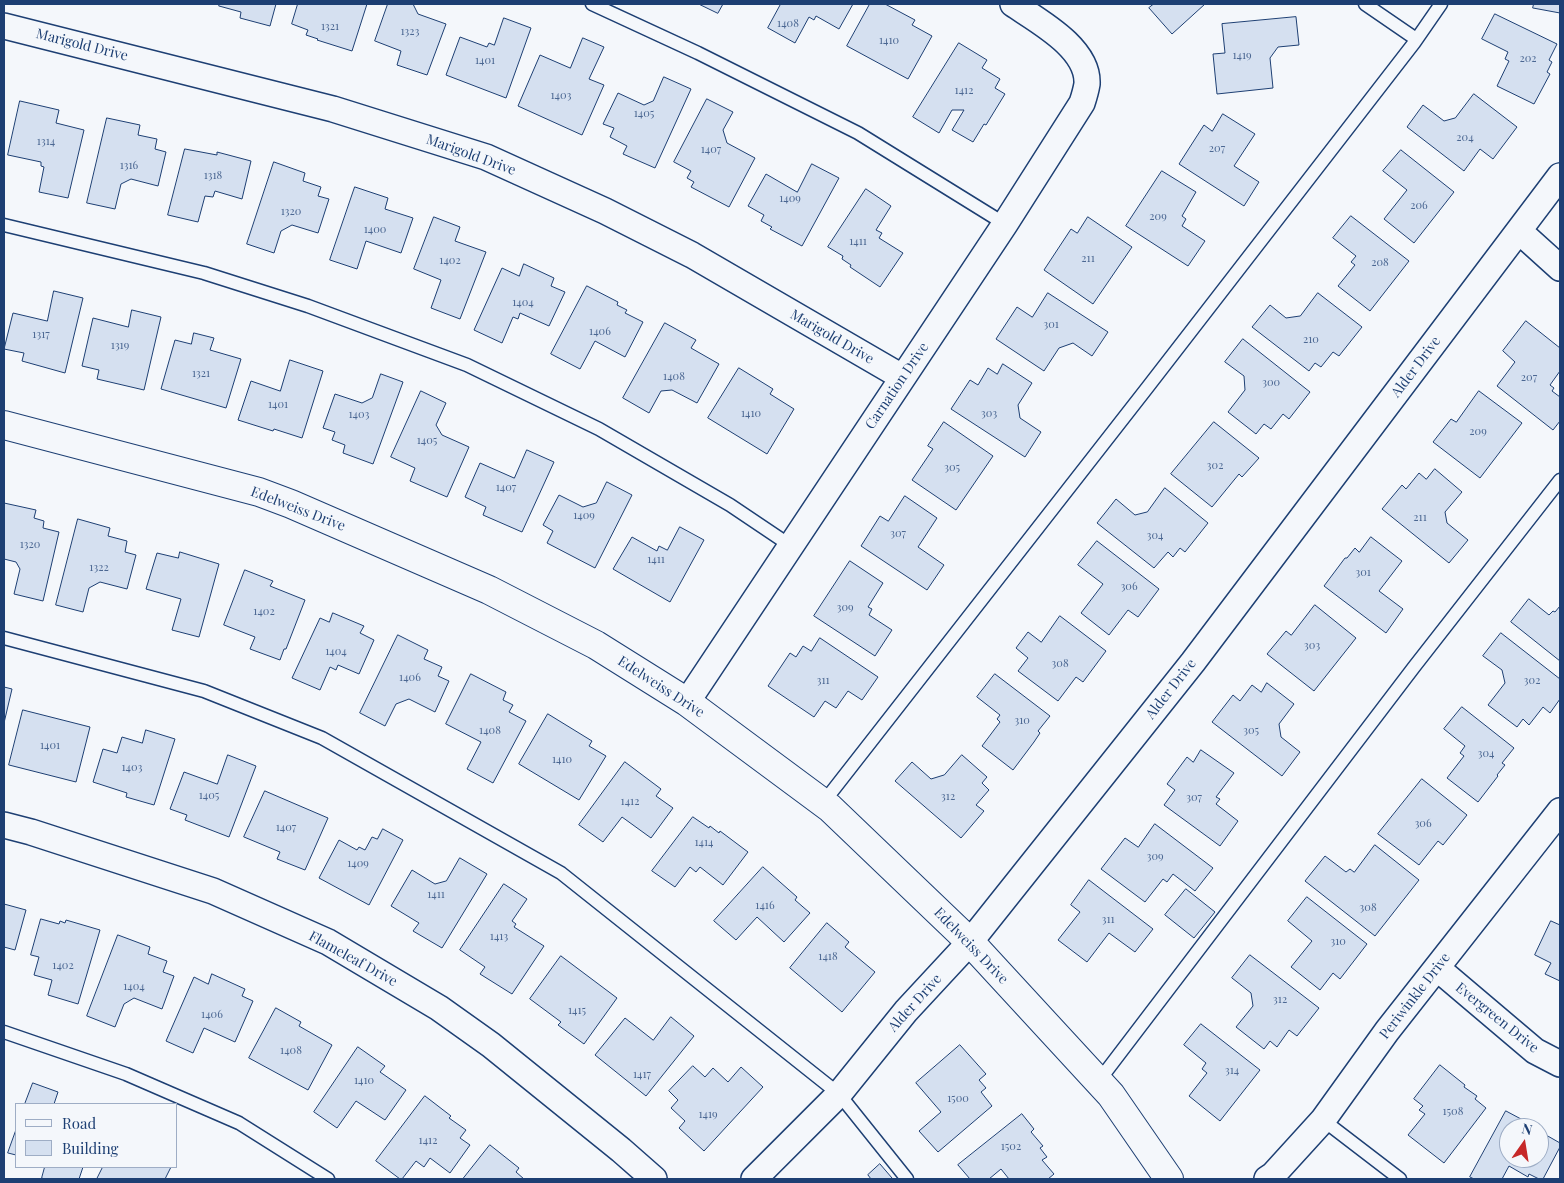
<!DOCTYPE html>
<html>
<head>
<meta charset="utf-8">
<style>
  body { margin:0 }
  #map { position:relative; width:1564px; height:1183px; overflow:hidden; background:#f4f7fb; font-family:"Playfair Display",serif }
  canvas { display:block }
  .frame { position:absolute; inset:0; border:5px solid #1d3f73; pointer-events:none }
  .legend { position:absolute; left:15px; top:1103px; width:162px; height:65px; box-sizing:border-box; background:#f4f7fb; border:1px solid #9eadc5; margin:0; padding:6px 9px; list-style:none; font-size:15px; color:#1d3f73 }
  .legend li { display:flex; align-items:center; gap:10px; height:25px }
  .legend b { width:25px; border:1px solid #9eadc5 }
  .north { position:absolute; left:1499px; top:1118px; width:50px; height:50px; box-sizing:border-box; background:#f4f7fb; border:1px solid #9eadc5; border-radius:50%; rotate:13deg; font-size:14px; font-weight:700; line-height:20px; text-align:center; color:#1d3f73 }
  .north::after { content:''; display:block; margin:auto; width:18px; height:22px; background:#c62828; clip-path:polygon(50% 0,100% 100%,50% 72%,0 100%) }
</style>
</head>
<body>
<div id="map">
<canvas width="1564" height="1183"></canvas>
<div class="frame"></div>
<ul class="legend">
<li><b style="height:6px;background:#f4f7fb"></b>Road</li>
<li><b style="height:14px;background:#d5e0f0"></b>Building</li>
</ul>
<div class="north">N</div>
</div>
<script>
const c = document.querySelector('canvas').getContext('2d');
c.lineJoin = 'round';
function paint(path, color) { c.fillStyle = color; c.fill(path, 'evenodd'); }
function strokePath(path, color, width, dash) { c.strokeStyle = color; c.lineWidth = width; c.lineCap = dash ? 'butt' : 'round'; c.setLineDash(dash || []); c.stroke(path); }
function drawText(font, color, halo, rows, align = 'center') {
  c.font = font + ' "Playfair Display",serif'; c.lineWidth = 4; c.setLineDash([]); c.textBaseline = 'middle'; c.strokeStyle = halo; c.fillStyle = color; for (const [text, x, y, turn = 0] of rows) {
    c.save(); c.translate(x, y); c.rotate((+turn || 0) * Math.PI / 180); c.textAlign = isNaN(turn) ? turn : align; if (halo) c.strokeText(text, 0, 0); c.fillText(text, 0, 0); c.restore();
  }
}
const building = new Path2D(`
  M220 4H276L270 26 240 18 241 12 219 6Z
  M298 4H367L352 51 317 40 318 39 306 35 308 30 292 24Z
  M388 4H413L418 14 446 24 427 75 397 65 401 51 375 41Z
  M699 4H723L718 13Z
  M781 4H853L839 29 816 16 814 20 809 17 795 43 768 28Z
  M870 4H885L915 20 912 25 932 36 908 79 847 46Z
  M1154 4H1205L1172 34 1149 8Z
  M1534 4H1560V13L1533 8Z
  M1495 14 1557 44 1549 60 1552 62 1547 72 1550 74 1534 104 1497 86 1509 61 1505 59 1508 52 1482 39Z
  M1296 17 1299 45 1278 47 1270 58 1273 88 1217 94 1213 54 1225 53 1222 24Z
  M504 18 531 28 506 98 446 75 460 37 487 47 489 43 494 45Z
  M583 38 604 47 589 79 604 85 582 135 518 106 540 55 570 68Z
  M959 43 987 60 982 68 1000 79 995 88 1005 94 986 125 984 124 973 142 952 130 964 110H952L939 133 913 117Z
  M664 77 691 89 655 168 623 154 627 146 610 137 614 128 603 124 618 93 644 105 653 101Z
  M1474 94 1517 127 1493 159 1480 149 1464 171 1407 127 1423 105 1444 121 1455 118Z
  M707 99 733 112 723 130 727 143 755 158 729 207 691 187 694 182 687 178 691 171 674 162Z
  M20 101 59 110 56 123 84 130 68 198 39 192 44 167 41 166V162L8 155Z
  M1223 114 1255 134 1234 166 1259 182 1244 206 1179 164 1204 125 1212 131Z
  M107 118 140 125 138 135 157 139 155 149 166 152 158 186 131 179 121 184 115 209 87 203Z
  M185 149 217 155V152L251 161 242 199 215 191 213 197 205 196 198 222 168 215Z
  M1401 150 1454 192 1414 243 1384 219 1407 190 1383 171Z
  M274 162 305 173 303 181 321 187 318 196 329 199 318 233 292 225 281 231 274 253 247 244Z
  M812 164 839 178 802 246 770 229 772 227 761 221 764 215 748 206 766 174 797 192Z
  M1162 171 1196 192 1182 216 1186 219 1182 226 1205 241 1188 266 1126 226Z
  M355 187 388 198 385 209 413 218 401 253 366 241 357 269 330 260Z
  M866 189 891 206 876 230 882 233 879 238 903 253 880 287 850 267 851 265 842 259 843 256 828 247Z
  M1351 216 1409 261 1370 311 1338 286 1355 265 1351 262 1356 256 1333 238Z
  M434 217 460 227 455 241 486 252 460 319 431 308 441 280 414 269Z
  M1088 217 1132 247 1093 304 1044 270 1071 229 1077 233Z
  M524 264 554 278 551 286 565 292 549 326 520 313 518 319 513 317 502 343 474 330 502 268 519 276Z
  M587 286 618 302 617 305 627 310 625 313 643 322 625 357 595 341 580 369 551 354Z
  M54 291 83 298 65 373 22 361 24 353 4 349 13 313 47 321Z
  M1048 293 1108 332 1092 356 1073 343 1059 348 1044 371 996 339 1017 307 1032 317Z
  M1318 293 1362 327 1339 356 1333 352 1321 367 1315 363 1309 371 1252 327 1270 305 1286 318 1300 316Z
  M132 310 161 317 144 390 97 379 99 370 82 366 93 318 128 327Z
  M1526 321 1560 348V371L1550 385 1554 388 1552 391 1560 397V421L1553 430 1497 386 1515 362 1503 351Z
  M665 323 696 340 691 348 719 364 697 403 672 390 661 391 649 413 623 398Z
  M194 333 214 338 210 350 241 359 226 408 161 389 175 340 191 344Z
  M1243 339 1310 392 1289 419 1283 414 1271 429 1264 424 1256 434 1228 412 1245 390 1244 376 1225 362Z
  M290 360 323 371 302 438 274 429 273 431 238 420 251 381 280 391Z
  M1003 364 1032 383 1018 405 1020 418 1041 432 1025 457 951 409 970 380 978 385 988 368 997 374Z
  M739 368 773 389 770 394 794 409 767 454 708 418Z
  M381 374 403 382 373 464 343 453 345 445 332 440 335 432 323 428 335 394 362 403 372 398Z
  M421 391 446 403 436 425 442 435 469 447 447 497 410 481 415 468 391 457Z
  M1479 391 1522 423 1480 478 1433 442 1451 419 1456 422Z
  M944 422 993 456 956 510 912 480 933 449 928 446Z
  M1214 422 1259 458 1242 477 1239 474 1212 507 1171 474Z
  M527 450 554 462 522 532 483 515 486 507 465 497 480 463 514 478Z
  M1435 469 1462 492 1445 512 1447 523 1468 540 1449 563 1382 509 1402 485 1406 489 1419 473 1426 479Z
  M607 482 632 495 595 568 547 543 553 531 543 525 559 495 583 507 596 503Z
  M1165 488 1208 523 1185 552 1180 548 1173 557 1168 552 1154 568 1097 523 1116 499 1135 515 1147 512Z
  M905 496 937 518 918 547 944 565 927 590 861 546 880 516 888 521Z
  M4 503 36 510 34 518 44 521 43 528 59 532 43 601 14 594 20 569 16 562 4 559Z
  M78 519 110 528 108 536 127 541 125 552 136 555 127 589 100 582 89 588 83 612 56 605Z
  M680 527 704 540 670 602 613 569 632 537 657 551 659 546 667 550Z
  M1371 537 1402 561 1379 591 1403 609 1386 633 1324 586 1345 558H1347L1355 548 1359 552Z
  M1097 541 1159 589 1138 617 1128 610 1109 635 1081 613 1103 584 1078 565Z
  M180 552 219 564 199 637 172 630 181 599 146 589 157 553 178 558Z
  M850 561 883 583 868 607 872 609 869 615 892 630 875 656 814 616Z
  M245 570 273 581 270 586 305 600 286 649H284L280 660 250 649 255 637 224 625Z
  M1529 599 1549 615 1553 611 1555 612 1560 606V661L1511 622Z
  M1315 605 1356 638 1314 691 1267 654 1286 631 1291 635Z
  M333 613 364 626 360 633 374 640 359 674 338 665 336 670 330 667 320 690 292 678 320 618 329 622Z
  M1060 616 1106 651 1083 682 1076 677 1058 701 1018 671 1028 658 1016 648 1028 632 1041 642Z
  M1501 633 1560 679V699L1550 713 1543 707 1529 725 1523 719 1517 727 1488 705 1505 683 1502 670 1483 656Z
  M398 635 428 650 424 659 442 667 438 676 449 681 435 712 409 699 396 704 385 726 360 713Z
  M820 638 878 677 862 700 848 691 836 708 825 701 814 717 768 686 790 653 796 657 803 646 811 651Z
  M471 674 506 692 503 700 513 705 509 712 526 721 493 783 467 769 481 742 446 724Z
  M995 674 1050 716 1038 731 1040 733 1034 742 1013 770 982 746 1000 722 997 719 1000 715 977 697Z
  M1267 683 1294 704 1279 724 1281 737 1300 752 1282 776 1212 722 1233 695 1240 701 1252 685 1261 692Z
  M4 687 12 689 4 723Z
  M1462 707 1514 748 1502 763 1505 765 1497 775 1498 776 1478 802 1447 778 1464 756 1460 753 1465 746 1444 729Z
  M23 710 90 727 76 782 9 765Z
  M548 714 592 741 589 746 606 756 579 800 519 764Z
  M146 730 175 739 154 805 126 797 127 793 93 782 103 749 117 753 122 737 142 743Z
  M1201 750 1234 773 1216 797 1220 799 1216 804 1238 821 1220 846 1164 805 1175 790 1167 784 1187 757 1193 762Z
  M228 755 256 766 229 837 185 820 187 815 170 809 184 772 217 784Z
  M962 755 987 777 982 783 989 790 976 805 984 811 961 838 895 781 912 762 931 779 944 775Z
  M625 762 661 789 656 796 673 808 651 838 622 817 603 842 579 825Z
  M1422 779 1467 815 1443 845 1438 841 1419 865 1378 834Z
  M265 791 328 818 305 870 277 859 280 852 244 837Z
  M693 817 709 828 710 826 719 833 720 831 748 852 723 885 700 867 696 872 690 867 675 887 652 871Z
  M1155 824 1213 868 1195 891 1173 874 1167 882 1163 879 1145 902 1101 869 1125 838 1138 847Z
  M383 829 403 840 369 905 319 878 339 840 357 850 359 847 365 850 372 837 377 839Z
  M1375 845 1419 880 1375 936 1305 881 1325 856 1346 872 1350 869 1354 872Z
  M460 858 487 874 442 948 413 931 419 923 391 906 412 870 435 884 446 881Z
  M763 867 797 897 795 900 810 913 784 942 757 917 736 940 714 921Z
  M1089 880 1153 929 1135 952 1109 933 1087 962 1058 940 1080 912 1071 905Z
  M504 884 527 899 512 921 516 924 514 927 544 946 512 994 480 974 485 967 460 950Z
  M1186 889 1215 912 1194 938 1165 915Z
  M1307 897 1367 944 1340 979 1333 973 1320 990 1291 967 1312 941 1288 921Z
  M4 904 26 910 15 950 4 947Z
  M41 919 59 924 60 921 65 923 66 920 100 930 78 1004 48 995 52 980 34 975 39 957 31 955Z
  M1551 921 1560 925V981L1545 974 1551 963 1535 955Z
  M827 923 849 942 845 947 875 972 842 1012 790 968Z
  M118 935 150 947 148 954 167 961 163 972 174 976 162 1009 134 998 124 1004 115 1027 87 1016Z
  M1250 955 1319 1008 1297 1036 1289 1030 1277 1047 1270 1041 1264 1049 1236 1027 1253 1006 1251 993 1232 978Z
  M561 956 617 998 584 1044 558 1025 561 1022 530 999Z
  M212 974 245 989 242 996 253 1001 235 1042 204 1028 193 1053 166 1041 194 977 208 984Z
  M276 1008 301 1022 299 1026 332 1045 308 1090 249 1058Z
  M671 1017 694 1036 646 1096 595 1055 625 1018 653 1040Z
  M1201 1024 1260 1070 1220 1121 1189 1096 1207 1073 1202 1069 1206 1063 1184 1045Z
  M960 1045 986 1074 979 1080 986 1088 981 1092 992 1106 938 1152 919 1131 941 1112 916 1083Z
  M358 1047 385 1066 380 1072 406 1090 385 1120 356 1101 337 1128 314 1112Z
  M1440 1065 1465 1085 1464 1087 1477 1096 1475 1099 1486 1108 1444 1163 1408 1135 1425 1114 1419 1110 1423 1106 1414 1099Z
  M693 1066 705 1077 713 1068 728 1082 741 1067 763 1087 704 1151 679 1128 685 1121 671 1108 678 1100 669 1091Z
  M33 1083 58 1092 54 1104H25Z
  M425 1096 451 1116 449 1118 466 1130 460 1138 470 1145 450 1173 430 1158 424 1167 416 1161 402 1179H400L376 1161Z
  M1506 1111 1536 1127 1509 1128V1158H1539V1131L1560 1143V1147L1543 1179H1539L1529 1174 1528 1177 1509 1166 1502 1179H1474L1470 1177Z
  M1022 1114 1034 1129 1031 1132 1043 1146 1040 1148 1047 1157 1042 1160 1054 1174 1048 1179H1009L1001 1169 989 1179H970L958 1165Z
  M16 1130V1155L8 1153Z
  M490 1145 519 1168 516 1172 524 1179H463Z
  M880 1164 892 1178 890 1179H871L868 1175Z
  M45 1167H83L79 1179H44L42 1178Z
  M103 1167H171L165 1179H97Z`);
paint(building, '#d5e0f0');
strokePath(building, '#1d3f73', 1);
const lane = new Path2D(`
  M592 4 698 53 858 133 1005 224
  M1365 4 1416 39
  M4 225 204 273 308 306 467 365 599 429 730 505 791 546
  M4 638 204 691 322 738 561 873 839 1094 907 1179
  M823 803 1147 388 1414 43 1441 4
  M4 1032 126 1074 239 1123 328 1179
  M1098 1082 1414 667 1560 480
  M1323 1120 1400 1179`);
const street = new Path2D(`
  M4 26 333 109 486 157 605 211 692 255 902 377
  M1519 231 1560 268
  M687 702 1005 224 1082 103C1084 97 1086 90 1087 84 1089 48 1038 21 1013 4
  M4 825 31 832 213 891 328 942 439 1008 491 1045 621 1150 654 1179
  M1437 968 1535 1051 1560 1064
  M754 1179 839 1094 906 1011 970 942 1193 662 1560 176
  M1267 1179 1273 1175 1323 1120 1387 1031 1560 811`);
const secondary = new Path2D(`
  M4 425 259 492 291 504 489 590 596 645 687 702 830 808 970 942 1111 1095 1169 1179`);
strokePath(lane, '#1d3f73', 15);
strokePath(street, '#1d3f73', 28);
strokePath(secondary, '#1d3f73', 30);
strokePath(lane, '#f4f7fb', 12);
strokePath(street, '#f4f7fb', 25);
strokePath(secondary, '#f4f7fb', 28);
drawText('11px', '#4b6792', null, [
  ["1408",788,24],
  ["1321",330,27],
  ["1323",410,32],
  ["1410",889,41],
  ["1419",1242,56],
  ["202",1528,59],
  ["1401",485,61],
  ["1412",964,91],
  ["1403",561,96],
  ["1405",644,114],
  ["204",1465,138],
  ["1314",46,142],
  ["207",1217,149],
  ["1407",711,150],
  ["1316",129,166],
  ["1318",213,176],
  ["1409",790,199],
  ["206",1419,206],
  ["1320",291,212],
  ["209",1158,217],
  ["1400",375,230],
  ["1411",858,242],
  ["211",1088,259],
  ["1402",450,261],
  ["208",1380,263],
  ["1404",523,303],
  ["301",1051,325],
  ["1406",600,332],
  ["1317",41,335],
  ["210",1311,340],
  ["1319",120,346],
  ["1321",201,374],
  ["1408",674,377],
  ["207",1529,378],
  ["300",1271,383],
  ["1401",278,405],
  ["1410",751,414],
  ["303",989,414],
  ["1403",359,415],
  ["209",1478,432],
  ["1405",427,441],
  ["302",1215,466],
  ["305",952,468],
  ["1407",506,488],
  ["1409",584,516],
  ["211",1420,518],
  ["307",898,534],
  ["304",1155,536],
  ["1320",30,545],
  ["1411",656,560],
  ["1322",99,568],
  ["301",1363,573],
  ["306",1129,587],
  ["309",845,608],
  ["1402",264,612],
  ["303",1312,646],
  ["1404",336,652],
  ["308",1060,664],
  ["1406",410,678],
  ["311",823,681],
  ["302",1532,681],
  ["310",1022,721],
  ["1408",490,731],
  ["305",1251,731],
  ["1401",50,746],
  ["304",1486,754],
  ["1410",562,760],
  ["1403",132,768],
  ["1405",209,796],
  ["312",948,797],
  ["307",1194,798],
  ["1412",630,802],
  ["306",1423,824],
  ["1407",286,828],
  ["1414",704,843],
  ["309",1155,857],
  ["1409",358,864],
  ["1411",436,895],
  ["1416",765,906],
  ["308",1368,908],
  ["311",1108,920],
  ["1413",499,937],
  ["310",1338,942],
  ["1418",828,957],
  ["1402",63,966],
  ["1404",134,987],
  ["312",1280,1000],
  ["1415",577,1011],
  ["1406",212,1015],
  ["1408",291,1051],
  ["314",1232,1071],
  ["1417",642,1075],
  ["1410",364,1081],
  ["1500",958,1099],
  ["1508",1453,1112],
  ["1419",708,1115],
  ["1412",428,1141],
  ["1502",1011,1147]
]);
drawText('14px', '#1d3f73', '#f4f7fb', [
  ["Marigold Drive",82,45,14],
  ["Marigold Drive",471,155,20],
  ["Marigold Drive",832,337,30],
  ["Alder Drive",1416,367,-53],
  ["Carnation Drive",897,386,-56],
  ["Edelweiss Drive",298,509,21],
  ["Edelweiss Drive",661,687,33],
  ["Alder Drive",1171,689,-52],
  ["Edelweiss Drive",971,946,46],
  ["Flameleaf Drive",353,959,29],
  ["Periwinkle Drive",1415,996,-52],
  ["Alder Drive",915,1003,-48],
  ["Evergreen Drive",1497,1018,39]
]);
</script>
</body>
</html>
